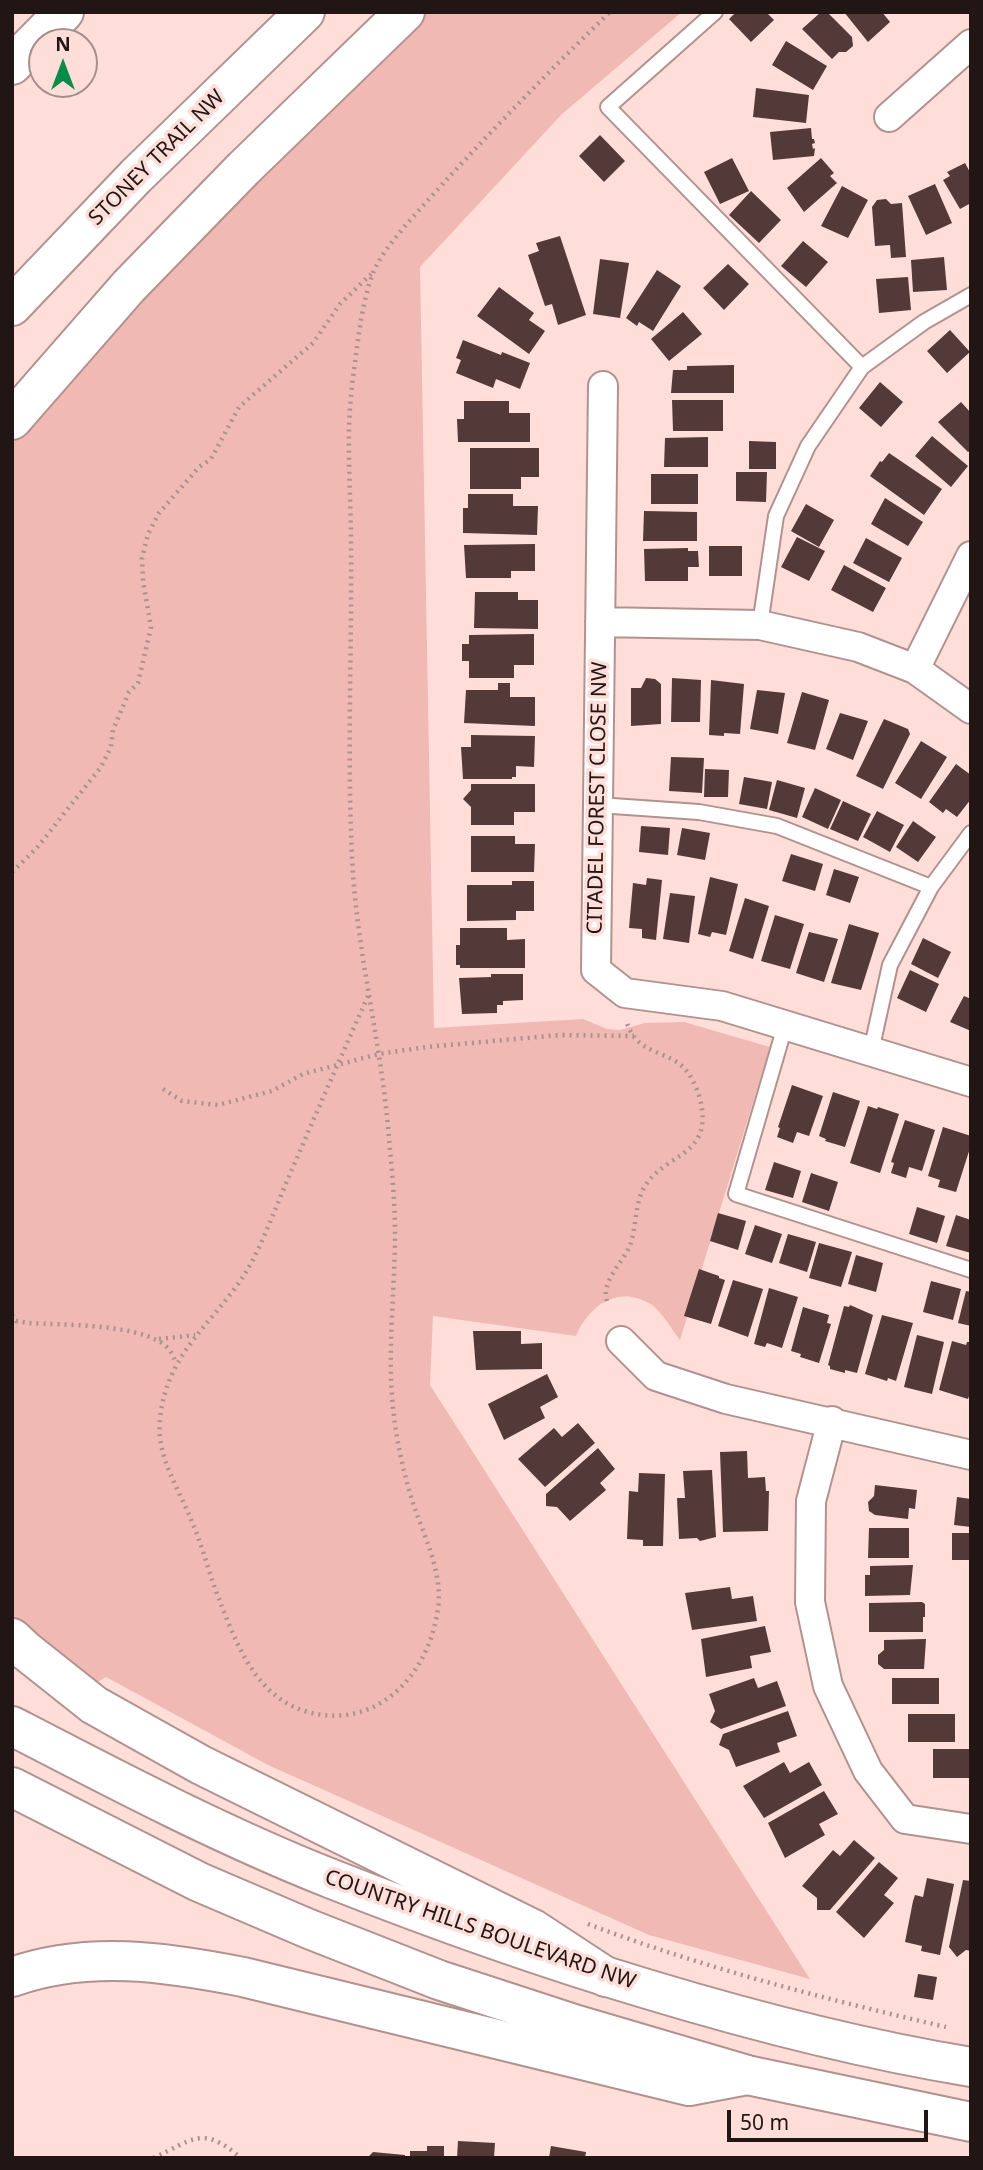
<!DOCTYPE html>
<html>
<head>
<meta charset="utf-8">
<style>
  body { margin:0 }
  #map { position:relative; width:983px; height:2170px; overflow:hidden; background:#ffdeda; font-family:"Noto Sans",sans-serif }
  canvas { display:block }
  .frame { position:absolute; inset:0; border:14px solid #211614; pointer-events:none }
  .north { position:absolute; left:28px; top:28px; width:70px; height:70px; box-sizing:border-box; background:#ffdeda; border:2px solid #a68e8b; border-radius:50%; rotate:0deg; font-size:19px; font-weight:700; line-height:28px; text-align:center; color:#211614 }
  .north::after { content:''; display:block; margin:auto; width:24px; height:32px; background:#0a8c48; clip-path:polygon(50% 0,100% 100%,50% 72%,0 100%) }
  .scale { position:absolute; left:727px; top:2110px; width:201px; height:32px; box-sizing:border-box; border:4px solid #211614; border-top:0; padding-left:9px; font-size:21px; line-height:24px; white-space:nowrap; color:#211614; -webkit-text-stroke:5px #ffdeda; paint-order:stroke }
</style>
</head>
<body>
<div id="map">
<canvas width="983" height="2170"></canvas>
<div class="frame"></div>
<div class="north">N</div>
<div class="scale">50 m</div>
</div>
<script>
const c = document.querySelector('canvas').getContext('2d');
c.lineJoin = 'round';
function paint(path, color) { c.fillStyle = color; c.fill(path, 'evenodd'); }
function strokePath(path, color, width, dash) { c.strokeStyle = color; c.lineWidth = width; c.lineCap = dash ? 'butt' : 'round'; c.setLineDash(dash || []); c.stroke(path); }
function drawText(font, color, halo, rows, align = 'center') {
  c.font = font + ' "Noto Sans",sans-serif'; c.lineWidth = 7; c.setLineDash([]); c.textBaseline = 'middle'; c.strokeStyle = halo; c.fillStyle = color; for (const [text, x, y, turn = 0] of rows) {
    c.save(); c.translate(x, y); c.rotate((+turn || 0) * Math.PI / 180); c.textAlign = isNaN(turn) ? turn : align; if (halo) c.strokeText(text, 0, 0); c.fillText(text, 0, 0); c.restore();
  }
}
paint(new Path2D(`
  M423 12H682L562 114 420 267 434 1028 583 1019 607 1029 620 1030 645 1023 684 1022 770 1047 680 1340C671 1329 664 1314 652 1305 619 1284 589 1305 576 1336L433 1316 430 1385 810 1979 649 1935 268 1765 106 1677 93 1685 12 1621V441L52 386Z`), '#f1b9b3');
paint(new Path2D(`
  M736 12H766L774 20 751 42 729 19Z
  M821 12H827L852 37 853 46 846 52H839L832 59 802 29Z
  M844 12H882L890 22 868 42Z
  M786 41 827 66 813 90 772 65Z
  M756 88 809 95 806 123 753 117Z
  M811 128 812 139H814L815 143 812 144 813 149 815 148 814 156 773 160 770 132Z
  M600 135 625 161 604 182 579 156Z
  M732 158 749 191 720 204 704 172Z
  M821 158 834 173 830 176 837 183 804 212 787 188Z
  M965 163 971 174V203L960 209 943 180 950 176 947 172Z
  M935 184 952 223 926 235 908 196Z
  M842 186 868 200 848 238 821 226Z
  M751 191 781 220 759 243 729 215Z
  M886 199 891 204 902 203 906 257 891 258 890 245 875 246 872 207 877 200Z
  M560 236 586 315 558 325 552 304 545 306 528 255 539 251 536 243Z
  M803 241 828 262 806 287 781 266Z
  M944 257 947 290 913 292 911 260Z
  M600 259 629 263 620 318 593 314Z
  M728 264 749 284 724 310 703 288Z
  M657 270 681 286 653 331 639 322 637 326 626 318Z
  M908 277 911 310 879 313 876 279Z
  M499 287 534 313 529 320 545 331 529 354 477 316Z
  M683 312 702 334 669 361 651 339Z
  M950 330 970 352 947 373 927 351Z
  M463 340 501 355 502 352 530 363 520 389 496 379 493 388 456 373 461 360 456 358Z
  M734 365V393H671L673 370H687V366Z
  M880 382 903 402 881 427 859 408Z
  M672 400H723V431H673Z
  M464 401H509V413H530V442H458L457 419H464Z
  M961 402 971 413V450L968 452 938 422Z
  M932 436 968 466 951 487 915 456Z
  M708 437V467H664L665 438Z
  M749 441 776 442V469H749Z
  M470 448H539V477H521V489H470Z
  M889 453 942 489 924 515 870 476 880 461 882 462Z
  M736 472H767L766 502 736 501Z
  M651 474H698V504H651Z
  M468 494H513V506H538L537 535 463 533V508H468Z
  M885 498 923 522 908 546 871 524Z
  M806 504 834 520 819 547 791 531Z
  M644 511 697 512V541H643Z
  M797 537 825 551 809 581 781 567Z
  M866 538 902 558 889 582 853 563Z
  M535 544V571H511V578H466L464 545Z
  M709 546H742V576H709Z
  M688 548V551H698L699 567H688V581H645L644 549Z
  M844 565 886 588 873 612 831 590Z
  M475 592H518V600H538V629L474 628Z
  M534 634V665H514V678H469V661H462V644H469V635Z
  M646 678 655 679 661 684V724L631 726V688H641Z
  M672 678 701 680 700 722H671Z
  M711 680 744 684 740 734 724 733V736L709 735Z
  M498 683H510V697H535V726L464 723 466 690H498Z
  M757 690 785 693 778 734 750 729Z
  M802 692 829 700 815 750 787 743Z
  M840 713 868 721 853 760 826 749Z
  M884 719 908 729 910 734 883 789 856 776Z
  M471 735 535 736 534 767 516 766V777H512V779H463L461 747H471Z
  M921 741 947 757 921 799 895 783Z
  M671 757 704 758 702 793 669 791Z
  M956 764 971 775V799L957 817 946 809 943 813 929 802Z
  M705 769 729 770 728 797H704Z
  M744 777 772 782 767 809 739 804Z
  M777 780 805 788 797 818 769 810Z
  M471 784H535V812H514V825H471V807L463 799 471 790Z
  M815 788 841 800 828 829 802 817Z
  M843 801 871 814 858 841 830 829Z
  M877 811 904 825 890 852 863 837Z
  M913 821 936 837 918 862 896 847Z
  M641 826 670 828 668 855 639 852Z
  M682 828 710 833 705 860 677 855Z
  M471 836H515V844H535L534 872H471Z
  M791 854 823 864 815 891 782 881Z
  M834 869 859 877 850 903 826 895Z
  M710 877 738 884 726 935 712 932 710 937 698 934Z
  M647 878 662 880 656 940 642 938V929L629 928 633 883 646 885Z
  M512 881H534V911H516V920L467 921V885H512Z
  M670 893 695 896 689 943 663 939Z
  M745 898 769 906 753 959 729 951Z
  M775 915 804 924 790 969 761 961Z
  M849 924 879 933 861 990 831 983Z
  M460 928H507V940L525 939V968H460V965H456V945H460Z
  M809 932 838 939 824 982 796 973Z
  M923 938 951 952 938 978 911 964Z
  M910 970 939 984 926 1012 897 998Z
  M491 974H523V1000L503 1001V1005H497V1013L462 1014 459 978 491 977Z
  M964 996 971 999V1031L950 1022Z
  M792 1085 823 1096 809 1136 797 1132 793 1143 777 1137 780 1128 778 1127Z
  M833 1092 860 1101 845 1147 825 1141 826 1139 819 1136Z
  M868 1106 877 1109 878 1107 899 1114 880 1173 850 1163Z
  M905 1120 935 1130 922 1171 909 1167 906 1178 891 1173 894 1163 891 1162Z
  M943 1127 971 1136V1145L956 1192 938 1187 940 1180 928 1176Z
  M774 1162 801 1171 793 1198 765 1190Z
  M811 1173 838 1182 829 1211 802 1202Z
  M917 1207 945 1216 937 1243 909 1234Z
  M718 1213 746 1221 738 1250 710 1241Z
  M956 1215 971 1220V1253L946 1246Z
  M755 1225 782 1234 772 1263 745 1254Z
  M788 1234 816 1242 807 1272 779 1263Z
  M819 1243 852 1252 841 1287 809 1278Z
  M856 1255 883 1263 876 1292 848 1284Z
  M699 1269 719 1276V1278L725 1280 711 1324 684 1316Z
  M733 1280 763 1289 748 1337 718 1326Z
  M931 1281 961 1289 953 1320 923 1312Z
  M769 1288 798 1297 782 1348 767 1343 765 1347 754 1344Z
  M966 1291 971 1292V1326L958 1323Z
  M850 1305 873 1315 857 1373 845 1370V1373L830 1369V1366L828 1365 844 1306 849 1307Z
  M803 1307 829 1315 827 1323 831 1324 819 1363 800 1357 801 1354 791 1351Z
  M882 1315 913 1323 896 1381 888 1378 887 1381 865 1374Z
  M473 1331H521V1344L542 1343V1369L476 1370Z
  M917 1335 944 1342 932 1394 904 1387Z
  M952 1341 966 1345 967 1342H971V1390L968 1399 939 1390Z
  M547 1374 558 1397 540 1407 545 1418 504 1440 488 1404Z
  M578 1423 595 1443 545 1487 518 1459 554 1428 562 1437Z
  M598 1448 615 1469 600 1483 606 1490 570 1521 557 1507 546 1506V1494Z
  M747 1451 748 1478 765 1477 766 1491H769L768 1531 723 1532 720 1452Z
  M712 1470 716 1537 700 1541 697 1538 679 1539 677 1498H685L683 1471Z
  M639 1473 665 1474 663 1546H643V1540L627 1539 629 1491 638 1492Z
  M875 1485 917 1490 915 1509 909 1508 908 1519 875 1515 869 1511 868 1502 874 1496Z
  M957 1497 971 1499V1527L954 1525Z
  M869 1528H909V1558H868Z
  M952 1533H971V1560H952Z
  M913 1565 910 1595 865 1596V1575H870V1566Z
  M730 1587 732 1599 753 1596 757 1621 692 1630 685 1593Z
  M922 1602 925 1604V1617H923V1632H869V1603Z
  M765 1626 771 1652 750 1656 752 1668 706 1677 701 1639Z
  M926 1639 924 1669H884L878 1664V1655L884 1650V1640Z
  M754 1678 758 1688 777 1681 786 1706 721 1729 710 1722 715 1711 709 1694Z
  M892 1678H939V1704H892Z
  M788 1711 797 1736 777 1743 780 1752 736 1767 729 1750 719 1745 723 1734Z
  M908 1714H955V1742H908Z
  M933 1749H971V1778H933Z
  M784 1762 790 1773 809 1762 822 1785 764 1818 743 1786Z
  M824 1791 838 1814 819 1824 825 1835 785 1858 768 1823Z
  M854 1840 875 1858 830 1910H817V1898L802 1886 833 1850 840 1856Z
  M879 1862 898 1878 884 1895 894 1903 864 1938 836 1912Z
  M927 1878 954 1884 940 1955 921 1951 922 1946 905 1942 913 1901 915 1895 923 1897Z
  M963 1880 971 1881V1951L966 1950 957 1957 949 1947Z
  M918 1974 937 1977 933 2000 914 1997Z
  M458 2141 495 2143 494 2158H457Z
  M427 2146H444V2158H410V2151H427Z
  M551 2146 586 2152 585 2158H549Z
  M373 2152 405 2155V2158H367Z`), '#533937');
const service = new Path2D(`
  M715 12 608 107 862 367
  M760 625 776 516 808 446 862 367 924 322 971 295
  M598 805 699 812 777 826 931 887
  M785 1026 736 1194 971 1270
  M871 1051 890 965 931 887 971 833`);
const minor = new Path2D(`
  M889 117 971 44
  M603 386 596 970 625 993 722 1006 971 1082
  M600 622 760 625 858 647 915 669 971 709
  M915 669 971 556
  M621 1341 656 1376 726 1399 971 1455
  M832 1421 811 1501 810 1602 828 1686 868 1771 905 1819 971 1829`);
const secondary = new Path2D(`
  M12 1726C116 1780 223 1836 332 1879 436 1920 540 1957 647 1989 753 2021 861 2049 971 2067
  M12 1787 199 1882 309 1929 439 1980 577 2025 747 2075 971 2122`);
const motorway = new Path2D(`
  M12 65 64 12
  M12 306 136 176 305 12
  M12 420 129 286 244 168 405 12
  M12 1638 26 1651 94 1705 201 1765 533 1929 606 1977
  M12 1977C88 1950 167 1962 243 1977L689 2086 747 2075`);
strokePath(service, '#b1928f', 18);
strokePath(minor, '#b1928f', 32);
strokePath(secondary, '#b1928f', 42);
strokePath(motorway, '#b1928f', 42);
strokePath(new Path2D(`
  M12 872 36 849 101 767 111 747 113 730 129 692 138 683 151 627 143 581 142 558 148 534 159 513 199 467 211 459 239 407 313 343 340 304 371 274
  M368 996C344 1050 320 1104 297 1158 282 1191 270 1225 254 1258 224 1317 166 1347 160 1420 156 1456 179 1489 192 1522 203 1547 209 1574 219 1599 236 1643 256 1698 308 1712 378 1731 430 1673 438 1608 443 1573 424 1536 413 1503 402 1468 395 1434 392 1397 388 1343 395 1288 395 1234 395 1202 392 1170 389 1139 382 1044 356 951 352 856 347 752 352 647 351 543 351 511 349 480 349 448 348 411 353 376 358 340 361 318 365 294 373 273 383 246 428 201 448 178 501 121 554 66 610 12
  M163 1089 182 1101 218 1105 272 1091 303 1074 379 1054 426 1047 560 1035 634 1036
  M607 1301C601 1282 621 1264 629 1248 637 1229 634 1203 645 1186 665 1154 708 1157 702 1109 700 1093 691 1071 677 1062 653 1048 635 1050 626 1020
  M12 1315 16 1321 29 1323C64 1325 130 1324 160 1342 169 1347 173 1354 176 1364
  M159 1339 195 1335
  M588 1924C704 1968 825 1999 946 2027
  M153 2158C194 2140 201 2124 241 2158`), '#aa918e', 4.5, [2, 5]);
strokePath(service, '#fff', 14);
strokePath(minor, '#fff', 28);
strokePath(secondary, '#fff', 38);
strokePath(motorway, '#fff', 38);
drawText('21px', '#211614', '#ffdeda', [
  ["STONEY TRAIL NW",157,158,-45],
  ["CITADEL FOREST CLOSE NW",598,798,-89],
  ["COUNTRY HILLS BOULEVARD NW",480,1930,19]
]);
</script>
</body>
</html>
